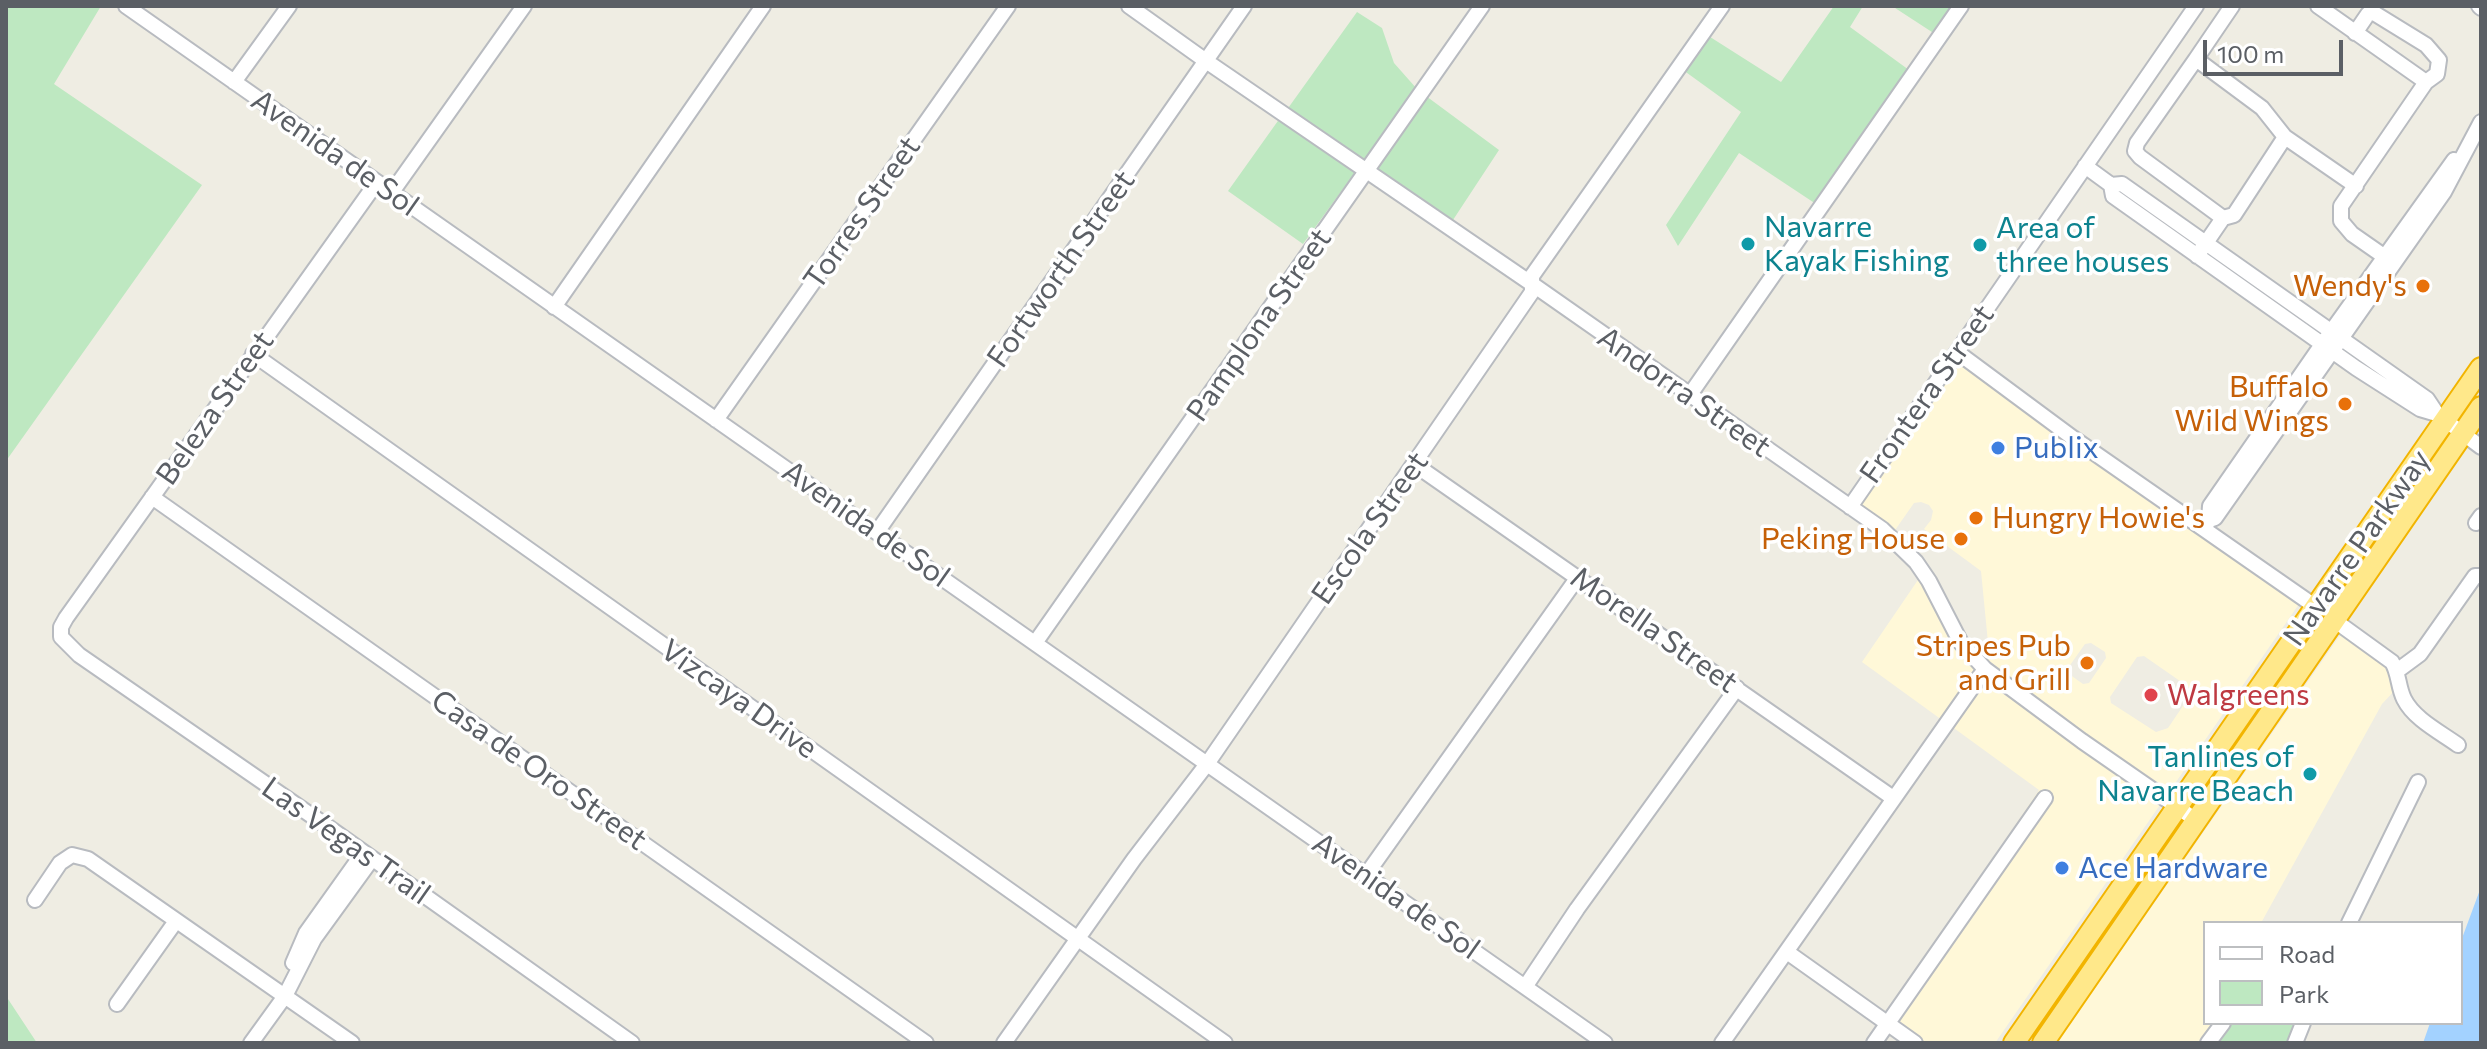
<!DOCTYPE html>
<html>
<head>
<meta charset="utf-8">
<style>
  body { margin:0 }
  #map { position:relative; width:2487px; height:1049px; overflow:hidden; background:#efede3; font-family:Commissioner,sans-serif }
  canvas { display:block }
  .frame { position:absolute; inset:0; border:8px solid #5b5f65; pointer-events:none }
  .legend { position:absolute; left:2203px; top:921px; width:260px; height:104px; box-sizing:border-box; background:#fff; border:2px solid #bdbfc1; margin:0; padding:10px 14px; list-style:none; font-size:24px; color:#5b5f65 }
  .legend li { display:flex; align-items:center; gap:16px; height:40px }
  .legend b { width:40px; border:2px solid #bdbfc1 }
  .scale { position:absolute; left:2203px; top:40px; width:140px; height:36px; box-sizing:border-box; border:4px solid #5b5f65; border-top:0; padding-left:10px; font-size:24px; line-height:28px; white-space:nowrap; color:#5b5f65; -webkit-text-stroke:6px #fff; paint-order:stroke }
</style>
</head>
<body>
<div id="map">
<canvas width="2487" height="1049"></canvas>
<div class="frame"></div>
<ul class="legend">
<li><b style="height:10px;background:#fff"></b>Road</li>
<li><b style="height:22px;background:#bee8c1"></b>Park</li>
</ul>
<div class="scale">100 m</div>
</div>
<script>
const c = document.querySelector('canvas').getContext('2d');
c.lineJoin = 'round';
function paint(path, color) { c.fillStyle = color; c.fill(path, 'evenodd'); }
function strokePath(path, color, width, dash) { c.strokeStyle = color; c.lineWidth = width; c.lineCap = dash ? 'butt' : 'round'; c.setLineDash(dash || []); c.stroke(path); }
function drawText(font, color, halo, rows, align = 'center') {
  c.font = font + ' Commissioner,sans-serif'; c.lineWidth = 7; c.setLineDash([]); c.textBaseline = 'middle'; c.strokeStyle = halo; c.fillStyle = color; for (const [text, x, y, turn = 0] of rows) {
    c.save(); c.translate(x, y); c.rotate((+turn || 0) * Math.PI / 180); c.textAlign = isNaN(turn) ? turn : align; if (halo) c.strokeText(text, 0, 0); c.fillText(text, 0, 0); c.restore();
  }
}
paint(new Path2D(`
  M1963 352 2308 591 2167 795 1985 663 1989 653 1981 571 1924 529 1931 520 1933 511 1929 505 1921 502 1914 503 1893 533 1857 506ZM2091 643 2105 652 2106 658 2089 683 2083 684 2069 674 2068 668 2085 644ZM2144 656 2190 688 2191 694 2168 728 2156 732 2111 703 2110 697 2137 657Z
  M1920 577 1978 669 1942 720 1862 662Z
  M2343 631 2389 666 2396 689 2382 704 2261 923H2205V1023H2216L2202 1043H2057Z
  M1986 677 2162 802 1995 1043H1923L1894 1023 2052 798 2044 791 1904 990 2039 790 1951 726Z`), '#fff8d8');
paint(new Path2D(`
  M6 6H101L54 84 202 185 6 461Z
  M1834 6H1863L1850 27 1909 70 1816 204 1739 153 1678 246 1666 225 1741 112 1683 70 1707 35 1781 82Z
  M1892 6H1954L1935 34Z
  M1357 12 1382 28 1394 63 1417 89 1364 165 1286 111Z
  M1426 96 1499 150 1451 223 1373 171Z
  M1280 118 1356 171 1303 244 1228 191Z
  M6 996 37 1043H6Z
  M2229 1023H2297L2290 1043H2215Z`), '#bee8c1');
paint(new Path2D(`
  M2481 887V1043H2423L2430 1023H2461V941Z`), '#a3d2ff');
const minor = new Path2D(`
  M126 6 1605 1043
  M1129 6 1206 61 1532 284 1882 529 1916 562 1929 581 1961 643 1985 669 2082 741 2196 820
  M2318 6 2426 82
  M2479 6 2481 8
  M2355 33 2368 14 2374 13 2426 45 2439 60 2437 74 2426 82 2341 206V221L2352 234 2385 257
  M2196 59 2232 6
  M234 82 289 6
  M2085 166 2111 185 2122 184 2427 399 2437 414
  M377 182 66 618 61 627V637L79 655 328 827 632 1043
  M2111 185 2113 196 2356 368 2420 409 2437 414 2481 447
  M392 192 524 6
  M2223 218 2234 215 2285 137
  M2197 256 2223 218 2140 157 2135 151 2137 143 2196 59 2262 108 2285 137 2356 186
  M554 307 763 6
  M1957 352 2073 438 2316 607
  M253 354 1225 1043
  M1689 396 1961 6
  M716 420 1008 6
  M1414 464 1893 798
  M152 497 926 1043
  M1850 507 2196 6
  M2209 520 2215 518 2444 192 2481 122
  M2476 523 2481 516
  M2204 529 2209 520 2210 506 2323 343 2454 160
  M877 532 1244 6
  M2336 583 2333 603 2334 620 2392 662C2399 673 2398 687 2404 699 2414 719 2440 732 2458 745
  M1035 643 1482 6
  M2397 671 2420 654 2475 576H2481
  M1366 875 1578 577
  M35 900 60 863 72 855 88 859 352 1043
  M2349 923 2418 782
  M1787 952 1915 1043
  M293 963 306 933 363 853
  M1525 987 1577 909 1737 688
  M117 1004 176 921
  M251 1043 285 996 314 939 372 859
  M1004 1043 1134 859 1207 764 1532 292V276L1722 6
  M1722 1043 1985 669
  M1874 1043 2045 798
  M2208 1043 2223 1023
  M2295 1043 2303 1023`);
const highway = new Path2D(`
  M2014 1043 2481 368
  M2043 1043 2481 407`);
strokePath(minor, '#b8bbc0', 18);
strokePath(highway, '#f2b400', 24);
strokePath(minor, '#fff', 14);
strokePath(highway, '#ffe88a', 20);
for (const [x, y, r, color] of [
  [1748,244,8,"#0f9aa8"],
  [1980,245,8,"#0f9aa8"],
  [2423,286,8,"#e8710a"],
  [2345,404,8,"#e8710a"],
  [1998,448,8,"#3f7fe0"],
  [1976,518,8,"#e8710a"],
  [1961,539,8,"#e8710a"],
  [2087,663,8,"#e8710a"],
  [2151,695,8,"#e0444e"],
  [2310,774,8,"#0f9aa8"],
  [2062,868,8,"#3f7fe0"]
]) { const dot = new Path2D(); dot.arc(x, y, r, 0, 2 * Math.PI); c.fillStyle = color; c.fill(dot); strokePath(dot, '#fff', 3); }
drawText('30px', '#5b5f65', '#fff', [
  ["Avenida de Sol",335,153,35],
  ["Torres Street",862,213,-55],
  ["Fortworth Street",1061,269,-55],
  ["Pamplona Street",1259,325,-55],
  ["Andorra Street",1684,392,35],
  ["Frontera Street",1927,394,-55],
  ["Beleza Street",215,408,-55],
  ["Avenida de Sol",866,524,35],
  ["Escola Street",1370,528,-55],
  ["Navarre Parkway",2357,548,-55],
  ["Morella Street",1654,630,35],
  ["Vizcaya Drive",739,699,35],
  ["Casa de Oro Street",539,770,35],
  ["Las Vegas Trail",346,841,35],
  ["Avenida de Sol",1396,896,35]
]);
drawText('30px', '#0d838f', '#fff', [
  ["Navarre",1764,227],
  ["Kayak Fishing",1764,261],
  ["Area of",1996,228],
  ["three houses",1996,262],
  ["Tanlines of",2294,757,"right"],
  ["Navarre Beach",2294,791,"right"]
], 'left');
drawText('30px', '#c56008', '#fff', [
  ["Wendy's",2407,286],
  ["Buffalo",2329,387],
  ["Wild Wings",2329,421],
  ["Hungry Howie's",1992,518,"left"],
  ["Peking House",1945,539],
  ["Stripes Pub",2071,646],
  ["and Grill",2071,680]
], 'right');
drawText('30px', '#366cbe', '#fff', [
  ["Publix",2014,448],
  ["Ace Hardware",2078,868]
], 'left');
drawText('30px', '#be3a42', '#fff', [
  ["Walgreens",2167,695]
], 'left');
</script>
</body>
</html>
